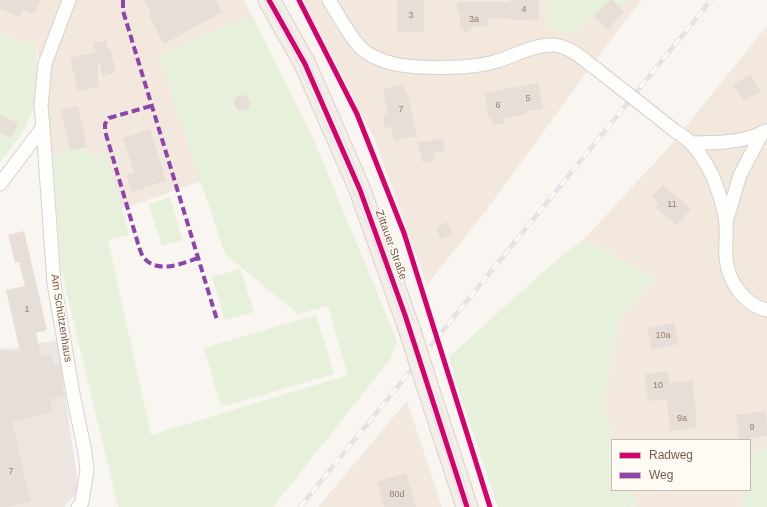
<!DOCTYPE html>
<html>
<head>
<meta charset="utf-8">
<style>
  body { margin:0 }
  #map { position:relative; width:767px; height:507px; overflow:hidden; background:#f9f5f0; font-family:Arial,sans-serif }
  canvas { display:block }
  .legend { position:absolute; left:611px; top:439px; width:140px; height:52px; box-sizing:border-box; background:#fffaf3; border:1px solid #cabbb1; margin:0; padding:5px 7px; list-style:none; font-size:12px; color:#7a5c4d }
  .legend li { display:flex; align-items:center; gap:8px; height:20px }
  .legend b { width:20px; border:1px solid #cabbb1 }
</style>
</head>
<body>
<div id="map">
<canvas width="767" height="507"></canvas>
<ul class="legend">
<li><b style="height:5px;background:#d6006c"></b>Radweg</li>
<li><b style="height:5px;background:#8e44ad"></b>Weg</li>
</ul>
</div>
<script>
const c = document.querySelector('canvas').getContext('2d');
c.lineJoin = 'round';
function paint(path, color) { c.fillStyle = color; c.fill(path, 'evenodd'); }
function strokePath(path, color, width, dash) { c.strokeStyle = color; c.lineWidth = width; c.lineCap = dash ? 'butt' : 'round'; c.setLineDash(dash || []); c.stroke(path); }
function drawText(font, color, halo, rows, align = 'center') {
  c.font = font + ' Arial,sans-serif'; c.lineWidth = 3; c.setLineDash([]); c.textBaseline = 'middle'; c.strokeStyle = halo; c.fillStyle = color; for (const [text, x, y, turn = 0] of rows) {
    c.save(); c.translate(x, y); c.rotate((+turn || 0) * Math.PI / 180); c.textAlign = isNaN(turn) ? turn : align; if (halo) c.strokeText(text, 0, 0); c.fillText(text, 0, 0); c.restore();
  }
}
paint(new Path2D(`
  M0 0H243L252 15 315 143 59 230 53 154 37 47 0 32Z
  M303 0H642L605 47 485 212 427 285 375 140Z
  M767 26V449L750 454V440H614L602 406 620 319 655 279 584 239 671 145Z
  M407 401 442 507H318Z
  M632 490H740L743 507H631L637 505Z`), '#f2e8de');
paint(new Path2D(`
  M57 340 79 490 64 507H0V348L10 349Z`), '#ede5e0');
paint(new Path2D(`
  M547 0H629L626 3 599 12 583 23 577 34 564 31 547 29Z
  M252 15 315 143 397 341 391 358 273 507H119L117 503 61 269 53 154 87 147 89 155 106 153 129 235 108 240 151 435 348 375 328 306 298 314 225 254 159 55Z
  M0 32 37 47 36 103 24 130 0 163Z
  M170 197 183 240 162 246 149 204Z
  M584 239 655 279 620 319 602 406 614 440H612V490H632L637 505 629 507H498L456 383 449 357 552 264Z
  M240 269 254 312 225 320 212 277Z
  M316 315 334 374 221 407 204 348Z
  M767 449V507H743L740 490H750V454Z`), '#e7f0db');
paint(new Path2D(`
  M0 0H40L35 14 23 10 20 17 0 9Z
  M144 0H215L222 12 164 44 150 18V10Z
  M397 0H424V32H397Z
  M510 0H539L538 21 488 18 487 27H474L466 33 460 27V14H457V2H510Z
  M610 0H612L624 11 608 30 594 17Z
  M106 40 108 49 110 48 116 72 103 76 98 58V87L78 91 70 58 96 52 93 43Z
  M750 74 761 91 744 101 733 85Z
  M538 83 543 108 525 112 526 114 504 118V123L493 125 492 119H489L484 93Z
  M403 84 406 95H408L417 136 394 141 391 127 385 128 383 115 388 114 383 89Z
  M234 103a8 8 0 1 1 16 0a8 8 0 1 1-16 0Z
  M78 106 87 147 70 150 61 110Z
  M0 115 18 123 11 138 0 133Z
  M150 129 166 181 132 192 126 175 134 172 123 138Z
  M443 138 445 151 434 153 435 160 423 163 417 143Z
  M663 185 691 209 677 225 655 207 659 203 652 197Z
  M447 222 452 234 441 239 436 228Z
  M24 231 47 330 36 333 41 356 51 354 54 366 60 365 62 378 61 379 65 396 50 399 53 412 12 421 30 501 5 507H0V351L20 352 6 290 25 286 19 262 15 263 8 235Z
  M674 323 679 344 652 350 647 328Z
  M668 371 669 383 693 380 697 428 670 431 667 399 648 401 644 374Z
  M766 411 767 436 739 440 736 415Z
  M406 473 416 507H384L377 482Z`), '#e6ded7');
const minor = new Path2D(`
  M329 0C339 16 348 35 361 48 369 56 383 61 394 64 419 69 470 69 494 62 512 57 535 44 553 45 569 46 582 58 595 68
  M43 127 54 283 74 399 85 452 87 470 82 502 78 507
  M674 130C680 134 686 138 691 143 701 154 713 174 717 188 721 199 725 213 726 224 727 236 725 247 726 258 728 281 744 305 767 310
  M691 143C714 143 745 143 765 131
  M0 184 43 127 41 106 45 64 69 0
  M726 222 740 175 762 133`);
const primary = new Path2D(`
  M269 0 305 64 360 190 410 331
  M427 385 467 507`);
strokePath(minor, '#d7d1cb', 15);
strokePath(primary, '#dad1cc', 23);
strokePath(minor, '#fefefd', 13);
strokePath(primary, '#f3eee8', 21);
strokePath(new Path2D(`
  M264 0 290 46 335 146 370 231 407 336 463 507
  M275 0C331 98 373 204 410 311 432 375 451 442 472 507`), '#e6e3e7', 1);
const rail = new Path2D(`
  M300 507 711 0`);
strokePath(rail, '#e6e3e7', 4.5);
strokePath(rail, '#fffaf3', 3, [9]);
const minorBridge = new Path2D(`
  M595 68 674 130`);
const primaryBridge = new Path2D(`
  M410 331 427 385`);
strokePath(minorBridge, '#d7d1cb', 15, []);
strokePath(primaryBridge, '#dad1cc', 23, []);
strokePath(minorBridge, '#fefefd', 13);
strokePath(primaryBridge, '#f3eee8', 21);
strokePath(new Path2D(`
  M123 0V11L217 320
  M151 106 109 118 105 124V131L139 247C140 250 142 256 144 258 158 274 181 264 198 258`), '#8e44ad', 4, [8, 4]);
strokePath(new Path2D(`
  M269 0 305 64 360 190 405 315 467 507
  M299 0 357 114 404 233 490 507`), '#d6006c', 5);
drawText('9px', '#977e72', null, [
  ["4",524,10],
  ["3",411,16],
  ["3a",474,20],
  ["5",528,99],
  ["6",498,106],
  ["7",401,110],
  ["11",672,205],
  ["1",27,310],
  ["10a",663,336],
  ["10",658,386],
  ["9a",682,419],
  ["9",752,428],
  ["7",11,472],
  ["80d",397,495]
]);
drawText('11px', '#7a5c4d', '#fffaf3', [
  ["Zittauer Straße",391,245,70],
  ["Am Schützenhaus",61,318,81]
]);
</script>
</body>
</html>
